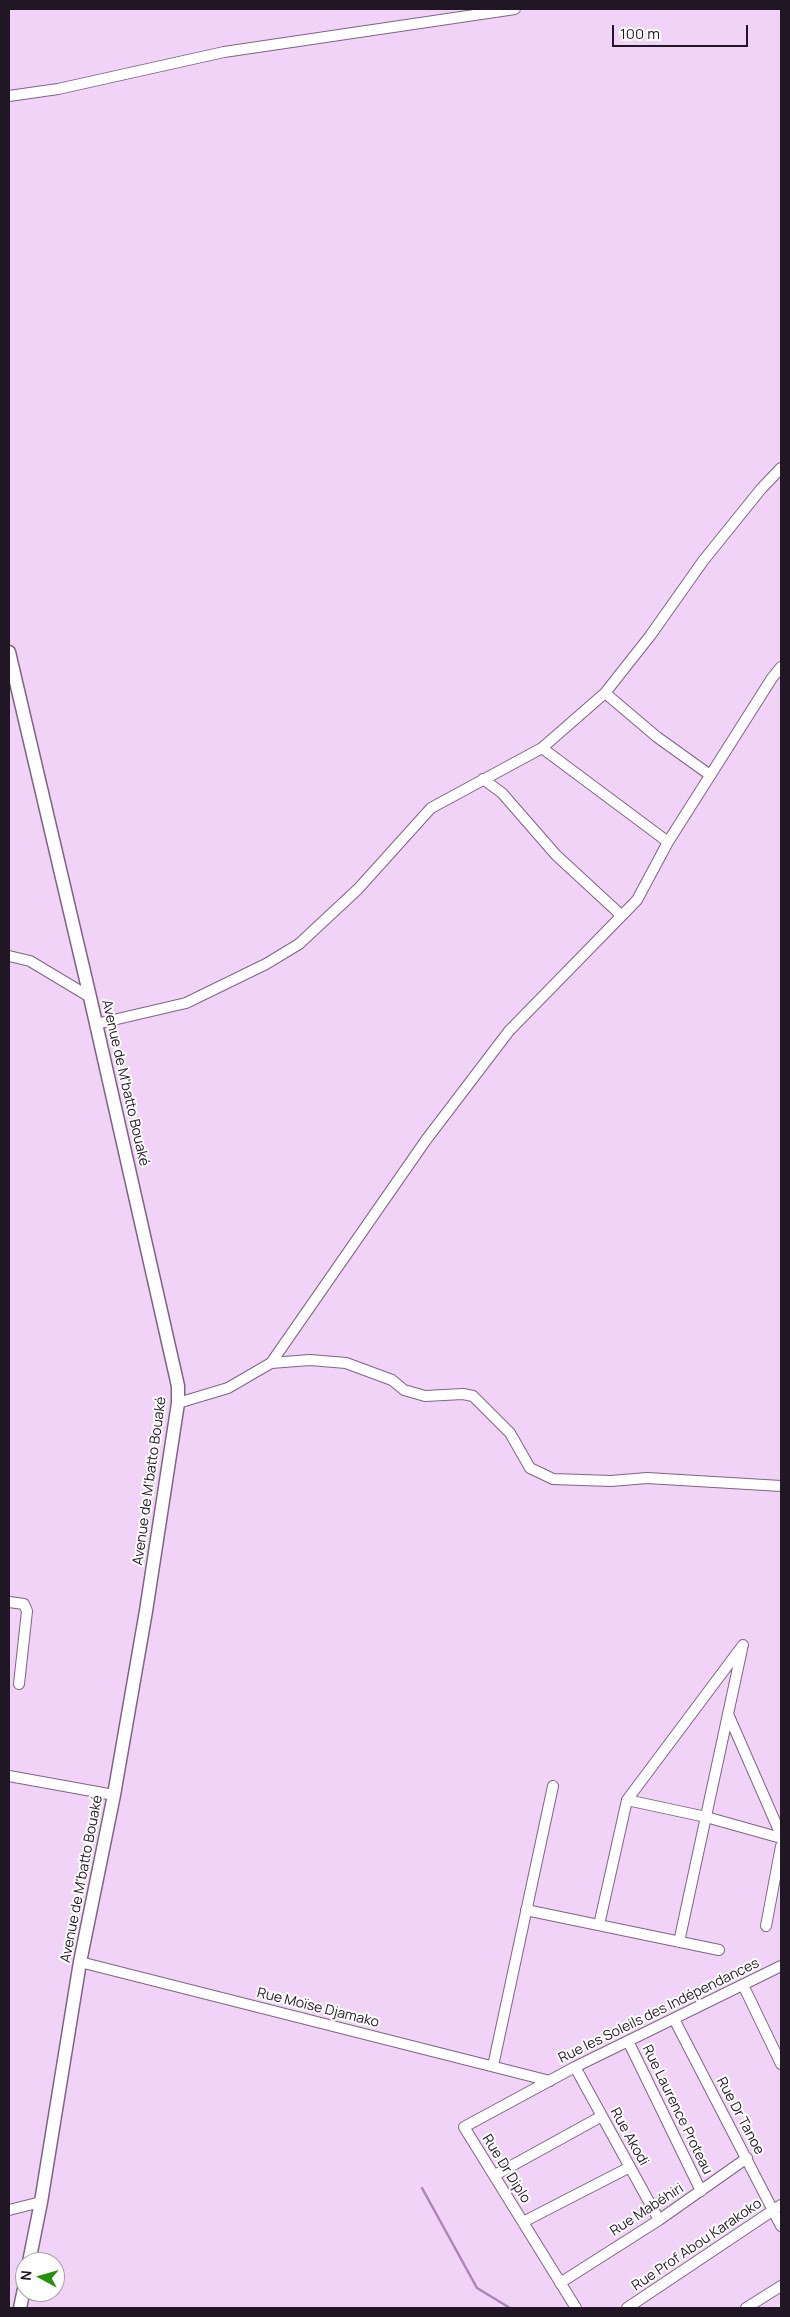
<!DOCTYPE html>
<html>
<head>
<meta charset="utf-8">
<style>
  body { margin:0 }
  #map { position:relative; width:790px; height:2317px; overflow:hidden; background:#f2d3f8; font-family:Manrope,sans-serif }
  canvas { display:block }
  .frame { position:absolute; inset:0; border:10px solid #211623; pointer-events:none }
  .north { position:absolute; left:15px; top:2252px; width:50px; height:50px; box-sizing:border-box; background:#fff; border:1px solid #a6a2a7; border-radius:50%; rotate:276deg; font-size:14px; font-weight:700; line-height:20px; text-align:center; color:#211623 }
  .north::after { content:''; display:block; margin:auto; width:18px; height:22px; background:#298e0a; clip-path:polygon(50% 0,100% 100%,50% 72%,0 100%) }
  .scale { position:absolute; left:612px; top:25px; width:136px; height:22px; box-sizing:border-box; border:2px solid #211623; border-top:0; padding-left:6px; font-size:15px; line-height:18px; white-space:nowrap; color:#211623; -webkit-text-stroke:4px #fff; paint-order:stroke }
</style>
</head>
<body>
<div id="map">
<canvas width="790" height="2317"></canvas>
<div class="frame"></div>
<div class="north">N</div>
<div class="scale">100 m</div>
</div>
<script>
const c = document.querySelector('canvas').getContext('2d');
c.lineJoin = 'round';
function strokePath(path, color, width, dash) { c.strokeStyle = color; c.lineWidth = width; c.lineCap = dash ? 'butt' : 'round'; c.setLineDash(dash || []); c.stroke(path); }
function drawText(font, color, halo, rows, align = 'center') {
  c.font = font + ' Manrope,sans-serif'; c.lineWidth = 4; c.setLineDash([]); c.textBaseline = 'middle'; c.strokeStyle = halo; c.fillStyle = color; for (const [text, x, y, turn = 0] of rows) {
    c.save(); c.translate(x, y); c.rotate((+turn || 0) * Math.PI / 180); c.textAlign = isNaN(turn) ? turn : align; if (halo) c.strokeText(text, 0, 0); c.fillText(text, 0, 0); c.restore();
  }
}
strokePath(new Path2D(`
  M422 2188 477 2288 510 2308`), '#af85b8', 2.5);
const minor = new Path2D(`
  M9 96 58 89 224 52 515 9
  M605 693 657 737 710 775
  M542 748 668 842
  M483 779 502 793 556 855 621 915
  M9 956 30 961 90 997
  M96 1024 186 1003 266 964 299 944 358 889 431 808 542 748 605 693 650 636 703 561 761 489 781 468
  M271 1363 310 1360 346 1363 392 1380 404 1390 425 1396 463 1394 473 1396 510 1433 530 1468 553 1479 611 1481 647 1478 781 1486
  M178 1403 228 1388 271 1363 426 1140 509 1031 637 900 668 842 772 678 781 667
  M9 1602 24 1604 27 1611 19 1684
  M728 1714 781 1835
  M9 1776 114 1795
  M627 1800 706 1817 781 1838
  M526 1910 719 1950
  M599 1925 627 1800 743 1645
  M766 1926 781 1846
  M679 1942 742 1649
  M80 1962 550 2081
  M743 1985 781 2064
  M674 2019 781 2226
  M628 2041 701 2191
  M493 2066 553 1786
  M575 2067 659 2220
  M495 2175 602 2116
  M9 2210 41 2202
  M523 2222 630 2167
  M560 2283 659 2220 747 2158
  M576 2308 464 2127 575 2067 781 1966
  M627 2308 781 2205
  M746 2308 781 2286`);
const tertiary = new Path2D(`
  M9 652 90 997 178 1386V1403L146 1611 114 1795 80 1962 41 2202 29 2262
  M20 2308 25 2284`);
strokePath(minor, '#7f6485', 12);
strokePath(tertiary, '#7f6485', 15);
strokePath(minor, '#fff', 10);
strokePath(tertiary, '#fff', 12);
drawText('14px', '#211623', '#fff', [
  ["Avenue de M'batto Bouaké",125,1083,77],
  ["Avenue de M'batto Bouaké",150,1481,-82],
  ["Avenue de M'batto Bouaké",82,1879,-79],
  ["Rue Moïse Djamako",318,2008,14],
  ["Rue les Soleils des Indépendances",659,2011,-26],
  ["Rue Laurence Proteau",677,2110,64],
  ["Rue Dr Tanoe",740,2116,62],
  ["Rue Akodi",629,2137,61],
  ["Rue Dr Diplo",506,2169,58],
  ["Rue Mabéhiri",647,2210,-33],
  ["Rue Prof Abou Karakoko",697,2245,-34]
]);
</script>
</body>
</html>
